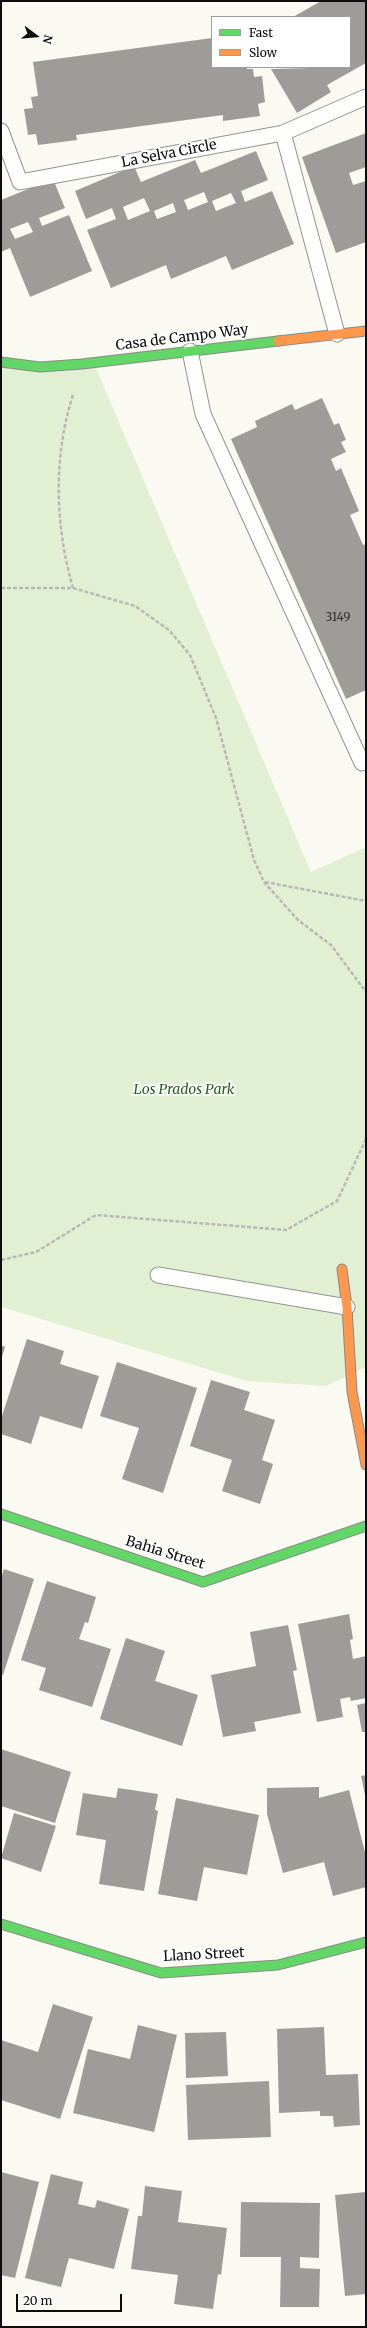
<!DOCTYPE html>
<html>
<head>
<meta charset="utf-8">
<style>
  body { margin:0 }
  #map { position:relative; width:367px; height:2328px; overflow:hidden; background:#fafaf2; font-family:Merriweather,serif }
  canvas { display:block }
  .frame { position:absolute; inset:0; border:2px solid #0d0d0d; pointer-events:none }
  .legend { position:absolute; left:211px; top:16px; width:140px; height:52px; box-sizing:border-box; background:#fff; border:1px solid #9e9e9e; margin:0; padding:5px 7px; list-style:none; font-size:12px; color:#0d0d0d }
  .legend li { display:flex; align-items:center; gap:8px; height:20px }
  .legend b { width:20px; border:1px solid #9e9e9e }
  .north { position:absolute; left:16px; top:16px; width:40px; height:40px; -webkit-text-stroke:3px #fff; paint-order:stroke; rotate:106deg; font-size:11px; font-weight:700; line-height:16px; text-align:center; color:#0d0d0d }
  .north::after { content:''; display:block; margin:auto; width:14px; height:18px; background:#0d0d0d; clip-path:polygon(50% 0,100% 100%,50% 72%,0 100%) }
  .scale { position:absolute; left:16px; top:2294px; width:106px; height:18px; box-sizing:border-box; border:2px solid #0d0d0d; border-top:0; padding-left:5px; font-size:12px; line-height:14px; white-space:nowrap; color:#0d0d0d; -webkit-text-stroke:3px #fff; paint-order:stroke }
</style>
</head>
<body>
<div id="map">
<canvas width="367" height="2328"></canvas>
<div class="frame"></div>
<ul class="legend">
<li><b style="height:5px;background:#63d668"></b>Fast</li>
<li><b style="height:5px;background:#ff974d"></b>Slow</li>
</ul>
<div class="north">N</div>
<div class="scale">20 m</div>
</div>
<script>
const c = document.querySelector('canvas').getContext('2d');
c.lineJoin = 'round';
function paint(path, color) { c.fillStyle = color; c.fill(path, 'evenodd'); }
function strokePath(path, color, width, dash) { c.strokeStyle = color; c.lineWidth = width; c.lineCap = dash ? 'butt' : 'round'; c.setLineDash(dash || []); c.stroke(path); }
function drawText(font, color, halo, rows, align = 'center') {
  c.font = font + ' Merriweather,serif'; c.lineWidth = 4; c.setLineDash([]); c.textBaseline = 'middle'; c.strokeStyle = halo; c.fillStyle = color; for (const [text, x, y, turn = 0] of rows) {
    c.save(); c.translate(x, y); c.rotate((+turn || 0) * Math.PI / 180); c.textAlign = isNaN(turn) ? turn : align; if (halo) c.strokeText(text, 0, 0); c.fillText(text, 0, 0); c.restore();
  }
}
paint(new Path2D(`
  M95 366 311 872 366 847V1367L326 1386 247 1381 1 1307V367Z`), '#e1f0d3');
paint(new Path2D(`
  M321 1H366V63L327 85 331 92 297 113 271 69 350 67V17H293Z
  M212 38V67H247V69H253L254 77 262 76 265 102 258 104 260 116 223 121V115L76 135 77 140 38 145 36 134 28 135 24 109 33 108 31 97 38 96 33 62Z
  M366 133V167L349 173 353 185 366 181V242L336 253 302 157Z
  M256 151 268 180 241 191 245 202 272 191 294 244 232 270 226 256 171 279 166 265 111 288 87 230 116 219 112 208 86 219 75 191 134 166 141 182 195 160 201 173ZM204 192 208 202 188 210 184 200ZM231 193 236 203 216 211 212 201ZM144 198 150 211 128 220 123 207ZM173 203 176 212 157 219 154 211Z
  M53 179 65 208 39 218 42 226 69 215 92 271 30 297 10 248 1 252V200ZM28 222 33 232 15 239 10 229Z
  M322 398 334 425 339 423 346 440 341 442 346 452 331 459 336 471 341 468 359 511 350 515 363 545 366 544V690L346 699 231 439 257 427 255 421 292 404 295 410Z
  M27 1339 64 1351 60 1364 99 1376 82 1429 40 1416 31 1444 1 1434V1419Z
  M1 1345 5 1347 1 1360Z
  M117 1362 197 1388 163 1493 122 1479 139 1428 100 1416Z
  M211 1380 250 1392 244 1410 275 1420 262 1460 273 1464 260 1504 222 1491 232 1460 190 1446Z
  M4 1569 34 1579 3 1675 1 1674V1578Z
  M47 1581 96 1597 88 1623 85 1622 79 1639 111 1649 92 1707 39 1690 46 1668 21 1660Z
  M349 1614 353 1639 350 1640 353 1659 366 1656V1698L351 1701 350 1697 340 1699 343 1717 317 1722 298 1624Z
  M288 1625 297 1670 293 1671 301 1713 254 1722 256 1731 223 1737 211 1675 256 1666 250 1632Z
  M126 1638 165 1651 155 1681 198 1695 182 1746 100 1719Z
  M366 1703V1732H362L357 1705Z
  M1 1749 71 1772 55 1823 1 1806Z
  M366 1775V1795H365L361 1776Z
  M319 1787V1798L349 1790 366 1856V1887L333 1896 324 1862 283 1873 267 1814V1788Z
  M118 1788 158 1794 155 1810 158 1811 144 1891 99 1884 106 1840 76 1835 83 1793 116 1798Z
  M176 1798 259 1815 247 1875 204 1867 197 1901 158 1894Z
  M14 1813 56 1826 41 1872 1 1858Z
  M53 2004 93 2017 60 2119 1 2100V2040L38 2052Z
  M138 2025 177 2035 154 2132 73 2113 88 2049 130 2059Z
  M324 2027 326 2075 358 2074 360 2125 334 2127 333 2116H320V2111L279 2113 277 2029Z
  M226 2032 228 2076 186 2078 185 2033Z
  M269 2081 271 2137 188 2140 186 2085Z
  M1 2172 39 2182 15 2278 1 2275Z
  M51 2174 83 2182 78 2204 95 2208 97 2200 129 2209 114 2269 69 2258 61 2287 25 2278Z
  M145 2186 182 2191 178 2222 227 2228 221 2275 218 2274 213 2309 174 2304 178 2275 131 2269 138 2216H142Z
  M366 2192V2294L345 2296 335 2195Z
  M241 2202 320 2203 319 2258 300 2257V2268L320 2269 319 2307H280L281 2257H240Z`), '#9d9c98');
const lane = new Path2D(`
  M1 131 20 182 283 133 366 97
  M283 133 337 334
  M190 351 203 414 362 763 366 761
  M158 1275 347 1307`);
const fast = new Path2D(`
  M1 362 40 367 82 364 278 341
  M1 1514 203 1582 366 1526
  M1 1924 161 1973 278 1965 366 1942`);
const slow = new Path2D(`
  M278 341 366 331
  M342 1269 347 1307 352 1392 366 1465`);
strokePath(lane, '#949490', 17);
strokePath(fast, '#8a8a87', 11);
strokePath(slow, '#8a8a87', 11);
strokePath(new Path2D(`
  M73 395C53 457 55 526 73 588
  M1 588H73L135 606 169 630 190 655 216 718 254 860 264 882 298 920 331 945 366 992
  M265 882 366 901
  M1 1260 36 1252 96 1215 286 1230 337 1201 366 1139`), '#b8b8b6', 2.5, [4, 2]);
strokePath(lane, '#fefefd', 15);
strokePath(fast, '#63d668', 9);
strokePath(slow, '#ff974d', 9);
drawText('12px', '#313130', null, [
  ["3149",338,618]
]);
drawText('14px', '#0d0d0d', '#fff', [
  ["La Selva Circle",169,154,-11],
  ["Casa de Campo Way",182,338,-7],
  ["Bahia Street",165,1553,17],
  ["Llano Street",204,1955,-3]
]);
drawText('italic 14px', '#286220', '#fff', [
  ["Los Prados Park",184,1090]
]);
</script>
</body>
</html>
